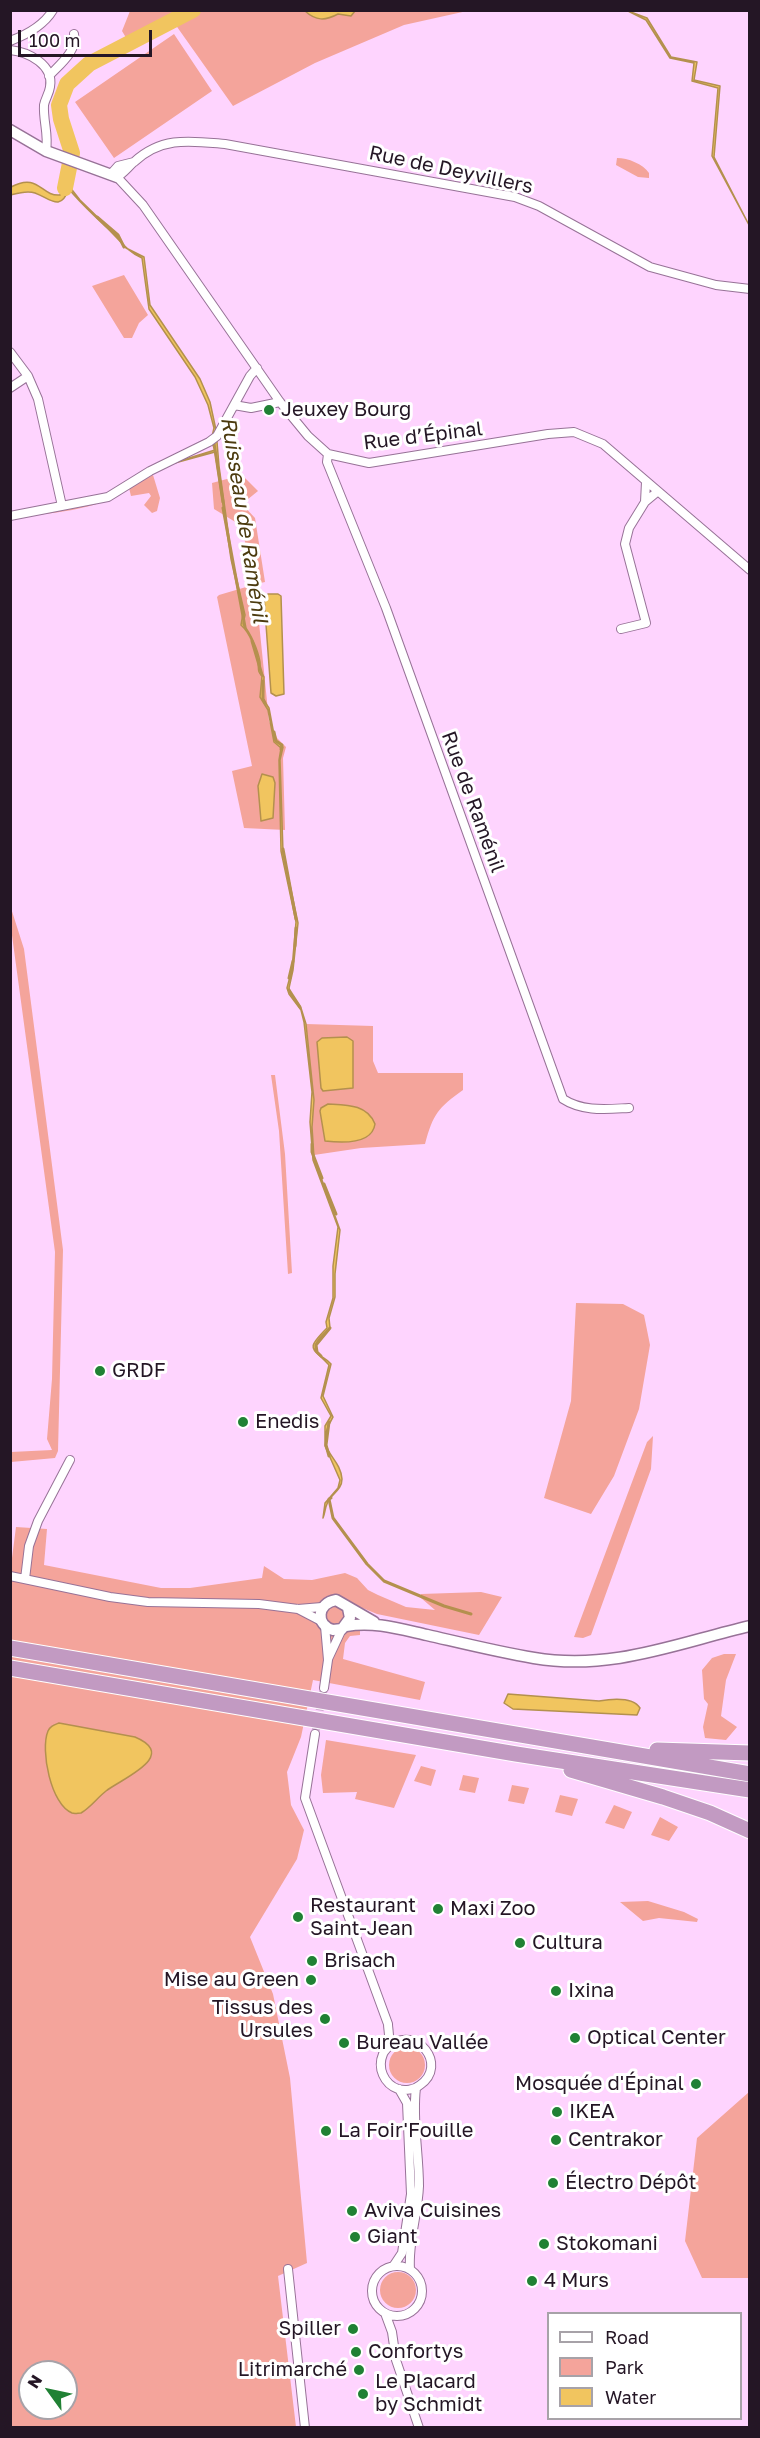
<!DOCTYPE html>
<html>
<head>
<meta charset="utf-8">
<style>
  body { margin:0 }
  #map { position:relative; width:760px; height:2438px; overflow:hidden; background:#fed4fe; font-family:"Golos Text",sans-serif }
  canvas { display:block }
  .frame { position:absolute; inset:0; border:12px solid #241625; pointer-events:none }
  .legend { position:absolute; left:547px; top:2312px; width:195px; height:108px; box-sizing:border-box; background:#fff; border:2px solid #a7a2a8; margin:0; padding:8px 10px; list-style:none; font-size:18px; color:#241625 }
  .legend li { display:flex; align-items:center; gap:12px; height:30px }
  .legend b { width:30px; border:2px solid #a7a2a8 }
  .north { position:absolute; left:18px; top:2360px; width:60px; height:60px; box-sizing:border-box; background:#fff; border:2px solid #a7a2a8; border-radius:50%; rotate:303deg; font-size:16px; font-weight:700; line-height:24px; text-align:center; color:#241625 }
  .north::after { content:''; display:block; margin:auto; width:21px; height:27px; background:#208134; clip-path:polygon(50% 0,100% 100%,50% 72%,0 100%) }
  .scale { position:absolute; left:18px; top:30px; width:134px; height:27px; box-sizing:border-box; border:3px solid #241625; border-top:0; padding-left:8px; font-size:18px; line-height:21px; white-space:nowrap; color:#241625; -webkit-text-stroke:4px #fff; paint-order:stroke }
</style>
</head>
<body>
<div id="map">
<canvas width="760" height="2438"></canvas>
<div class="frame"></div>
<ul class="legend">
<li><b style="height:8px;background:#fff"></b>Road</li>
<li><b style="height:16px;background:#f4a49b"></b>Park</li>
<li><b style="height:16px;background:#f1c55f"></b>Water</li>
</ul>
<div class="north">N</div>
<div class="scale">100 m</div>
</div>
<script>
const c = document.querySelector('canvas').getContext('2d');
c.lineJoin = 'round';
function paint(path, color) { c.fillStyle = color; c.fill(path, 'evenodd'); }
function strokePath(path, color, width, dash) { c.strokeStyle = color; c.lineWidth = width; c.lineCap = dash ? 'butt' : 'round'; c.setLineDash(dash || []); c.stroke(path); }
function drawText(font, color, halo, rows, align = 'center') {
  c.font = font + ' "Golos Text",sans-serif'; c.lineWidth = 6; c.setLineDash([]); c.textBaseline = 'middle'; c.strokeStyle = halo; c.fillStyle = color; for (const [text, x, y, turn = 0] of rows) {
    c.save(); c.translate(x, y); c.rotate((+turn || 0) * Math.PI / 180); c.textAlign = isNaN(turn) ? turn : align; if (halo) c.strokeText(text, 0, 0); c.fillText(text, 0, 0); c.restore();
  }
}
paint(new Path2D(`
  M198 10 467 11 404 25 315 63 233 106 175 24Z
  M130 11H186L128 41 122 31Z
  M174 34 212 91 114 158 75 102Z
  M617 158C628 158 643 164 649 173V178L638 177 616 165Z
  M124 275 148 315 139 323 132 338H124L92 286Z
  M153 475 160 498 157 511 152 513 144 505 151 496 149 493 131 496 129 488C97 512 49 512 11 519 59 507 109 499 153 475Z
  M242 475 258 491 242 504 255 518 265 582 256 584V593L269 721 277 738 286 747 283 758 285 830 244 828 232 771 252 766 217 597 219 595 253 585 242 526 214 509 212 483Z
  M10 905 24 949 63 1250 58 1451 55 1458 11 1462V1452L52 1450 47 1439 52 1379 55 1252 11 928Z
  M306 1024 373 1026V1061L378 1073H463V1090C438 1108 433 1114 425 1144L361 1148 314 1155 312 1127 314 1100Z
  M271 1075H275L285 1154 292 1273 288 1274 279 1131Z
  M576 1303 623 1304 644 1315 650 1345 639 1409 614 1476 591 1514 544 1498 571 1401Z
  M653 1436 651 1469 591 1635 583 1638 574 1637 647 1442Z
  M16 1527 47 1529 44 1565 161 1588H190L262 1578 264 1566 284 1579 312 1580 345 1573 357 1578 368 1590 378 1595 406 1607 435 1610 421 1598V1594L481 1592 502 1597 479 1635 377 1614 360 1607V1635L350 1636 345 1643 343 1659 425 1682 420 1700 313 1680 301 1737 287 1772 291 1805 304 1830 297 1859 250 1937 273 1994 290 2078 307 2263 278 2276 296 2427H11L10 1558H12ZM30 2372H66V2408H30Z
  M724 1654H736L726 1680 721 1716 737 1727 726 1740 705 1738 703 1727 708 1704 704 1699 702 1670 712 1658Z
  M326 1740 416 1755 394 1808 355 1799 357 1792 323 1793 321 1775Z
  M421 1766 436 1770 431 1786 414 1781Z
  M463 1775 479 1778 475 1793 459 1790Z
  M512 1785 529 1788 524 1804 508 1801Z
  M560 1795 578 1799 572 1816 555 1812Z
  M614 1805 632 1812 624 1829 605 1823Z
  M660 1817 678 1827 669 1841 651 1835Z
  M648 1901 684 1912 698 1919 697 1922 659 1918 643 1921 620 1902Z
  M389 2065a18 18 0 1 1 36 0a18 18 0 1 1-36 0Z
  M749 2092V2278H702L685 2241 697 2138Z
  M380 2290a18 18 0 1 1 36 0a18 18 0 1 1-36 0Z`), '#f4a49b');
const water = new Path2D(`
  M305 11 354 10 355 11 351 16 338 14C325 21 316 21 305 11Z
  M628 11 647 18 671 57 697 62 694 80 720 86 714 157 749 225 712 156 718 88 692 81 694 63 670 58 646 20Z
  M65 165 72 168 69 186 80 200 116 235 126 248 144 257 150 305 200 379 210 402 216 430 219 466 232 559 245 615 243 624C251 634 258 650 260 662 260 669 260 671 264 677L263 699 269 708 275 740 283 747 280 760 283 852 298 923 293 970 289 988 290 992 301 1008 306 1024 314 1100 312 1127 314 1158 340 1230 335 1274V1297L329 1318 330 1328C324 1334 309 1345 318 1354 323 1358 327 1359 331 1364L323 1396 333 1417C312 1452 340 1454 342 1479 342 1491 330 1494 327 1504 325 1508 325 1513 323 1518L325 1503 338 1488 340 1480 325 1446V1426L331 1416 321 1398 329 1365C313 1347 304 1351 327 1328L326 1322 333 1298V1266L338 1227 313 1160 310 1122 312 1092 304 1022 301 1010 289 994 287 988 292 969 296 922 281 851 279 760 281 748 274 742 268 710 260 697 262 676C257 671 259 669 258 662 257 651 250 633 241 625L243 613 231 559 215 452 160 467 215 450 211 441 214 428 208 405 195 377 149 309 142 258C126 251 119 239 106 227 93 214 80 203 69 189 60 212 51 199 35 193 27 190 18 193 11 195V187C39 172 41 197 60 195 66 186 62 175 65 165Z
  M268 594H278L281 596 284 694 276 696 271 693 264 597Z
  M262 774 273 777 275 783 273 818 261 821 258 786Z
  M347 1037 353 1041V1088L323 1091 321 1088 317 1042 322 1038Z
  M328 1104C346 1105 367 1104 375 1124 372 1145 342 1143 325 1141L320 1111 321 1108Z
  M508 1694 599 1701C611 1699 633 1697 640 1708L637 1715 513 1709 504 1703Z
  M59 1723 135 1737C180 1756 121 1779 106 1791 97 1798 91 1807 81 1813 78 1813 75 1814 72 1813 51 1805 40 1750 48 1731 50 1726 54 1725 59 1723Z`);
paint(water, '#f1c55f');
strokePath(water, '#b4904e', 1.5);
strokePath(new Path2D(`
  M97 217 118 235 124 247
  M214 443 223 502
  M223 508 245 627
  M252 641 262 675
  M263 681V699L265 703
  M274 732 276 741 282 745 281 749
  M283 849 296 919
  M295 946 296 928
  M289 978 293 961
  M289 990 300 1007
  M312 1144V1152L322 1178
  M324 1184 336 1214
  M321 1356 317 1352 316 1345 330 1328
  M329 1456 326 1445 329 1422
  M331 1498 329 1499 333 1518 367 1564 384 1581 444 1606 471 1614`), '#b4904e', 3);
strokePath(new Path2D(`
  M65 188 72 153 61 119 59 105 67 84 89 64 193 10`), '#f1c55f', 16);
strokePath(new Path2D(`
  M315 1734 324 1688`), '#d2aed3', 8, [8, 4]);
const minor = new Path2D(`
  M10 41C26 35 44 25 53 10
  M10 50C29 52 54 65 50 87 49 94 45 99 44 105 43 121 49 135 46 151
  M49 76C59 65 78 51 74 34
  M110 175 118 166 134 162
  M750 289 716 285 650 267 539 206 515 197 225 144C191 141 162 136 134 162 128 167 124 173 117 177L143 205 280 402 308 436 328 454 369 463 548 434 574 432 603 444 750 570
  M10 352 28 376 38 399 62 506
  M10 388 28 376
  M234 405 251 408 280 402
  M328 454 327 462 386 608 563 1099C583 1112 607 1109 629 1108
  M646 482 645 502 657 492
  M10 516 108 497 150 471 209 442 217 436 250 376 257 368
  M621 629 646 623 625 544 629 528 645 502
  M10 1576 110 1597 148 1602 259 1604 298 1609 322 1607
  M25 1579 29 1546 38 1521 70 1460
  M298 1609 321 1621
  M328 1659 342 1629
  M324 1688 328 1660 325 1626
  M315 1734 305 1798 388 2024C388 2030 391 2041 388 2047 387 2049 384 2051 383 2054 377 2068 384 2084 398 2089 405 2091 414 2090 420 2085 449 2065 416 2024 389 2046
  M394 2265 402 2253 411 2194 407 2103 399 2089
  M372 2291a25 25 0 1 1 50 0a25 25 0 1 1-50 0Z
  M288 2269 305 2428
  M410 2269C408 2241 418 2214 419 2186 419 2153 412 2120 416 2088
  M385 2313 392 2332 396 2360 419 2428`);
const tertiary = new Path2D(`
  M10 130 46 151 117 177
  M348 1608 350 1618 342 1629 333 1630C315 1625 317 1603 336 1600L374 1622
  M346 1626C374 1621 400 1629 427 1635 462 1643 498 1652 534 1658 612 1671 677 1643 750 1626`);
const trunk = new Path2D(`
  M10 1648 750 1774
  M10 1668 516 1754 750 1790
  M657 1750 750 1753
  M571 1770 663 1797 710 1813 750 1831`);
strokePath(minor, '#977297', 10);
strokePath(tertiary, '#977297', 13);
strokePath(trunk, '#fff', 17);
strokePath(minor, '#fff', 8);
strokePath(tertiary, '#fff', 10);
strokePath(trunk, '#c29ac2', 15);
for (const [x, y, r, color] of [
  [269,410,6,"#208134"],
  [100,1371,6,"#208134"],
  [243,1422,6,"#208134"],
  [438,1909,6,"#208134"],
  [298,1917,6,"#208134"],
  [520,1943,6,"#208134"],
  [312,1961,6,"#208134"],
  [311,1980,6,"#208134"],
  [556,1991,6,"#208134"],
  [325,2019,6,"#208134"],
  [575,2038,6,"#208134"],
  [344,2043,6,"#208134"],
  [696,2084,6,"#208134"],
  [557,2112,6,"#208134"],
  [326,2131,6,"#208134"],
  [556,2140,6,"#208134"],
  [553,2183,6,"#208134"],
  [352,2211,6,"#208134"],
  [355,2237,6,"#208134"],
  [544,2244,6,"#208134"],
  [532,2281,6,"#208134"],
  [353,2329,6,"#208134"],
  [356,2352,6,"#208134"],
  [359,2370,6,"#208134"],
  [363,2394,6,"#208134"]
]) { const dot = new Path2D(); dot.arc(x, y, r, 0, 2 * Math.PI); c.fillStyle = color; c.fill(dot); strokePath(dot, '#fff', 2); }
drawText('20px', '#241625', '#fff', [
  ["Rue de Deyvillers",451,170,12],
  ["Rue d’Épinal",423,436,-7],
  ["Rue de Raménil",473,802,70]
]);
drawText('20px', '#241625', '#fff', [
  ["Jeuxey Bourg",281,410],
  ["GRDF",112,1371],
  ["Enedis",255,1422],
  ["Restaurant",310,1906],
  ["Saint-Jean",310,1929],
  ["Maxi Zoo",450,1909],
  ["Cultura",532,1943],
  ["Brisach",324,1961],
  ["Mise au Green",299,1980,"right"],
  ["Ixina",568,1991],
  ["Tissus des",313,2008,"right"],
  ["Ursules",313,2031,"right"],
  ["Optical Center",587,2038],
  ["Bureau Vallée",356,2043],
  ["Mosquée d'Épinal",684,2084,"right"],
  ["IKEA",569,2112],
  ["La Foir'Fouille",338,2131],
  ["Centrakor",568,2140],
  ["Électro Dépôt",565,2183],
  ["Aviva Cuisines",364,2211],
  ["Giant",367,2237],
  ["Stokomani",556,2244],
  ["4 Murs",544,2281],
  ["Spiller",341,2329,"right"],
  ["Confortys",368,2352],
  ["Litrimarché",347,2370,"right"],
  ["Le Placard",375,2382],
  ["by Schmidt",375,2405]
], 'left');
drawText('italic 21px', '#4c3b0f', '#fff', [
  ["Ruisseau de Raménil",244,520,81]
]);
</script>
</body>
</html>
